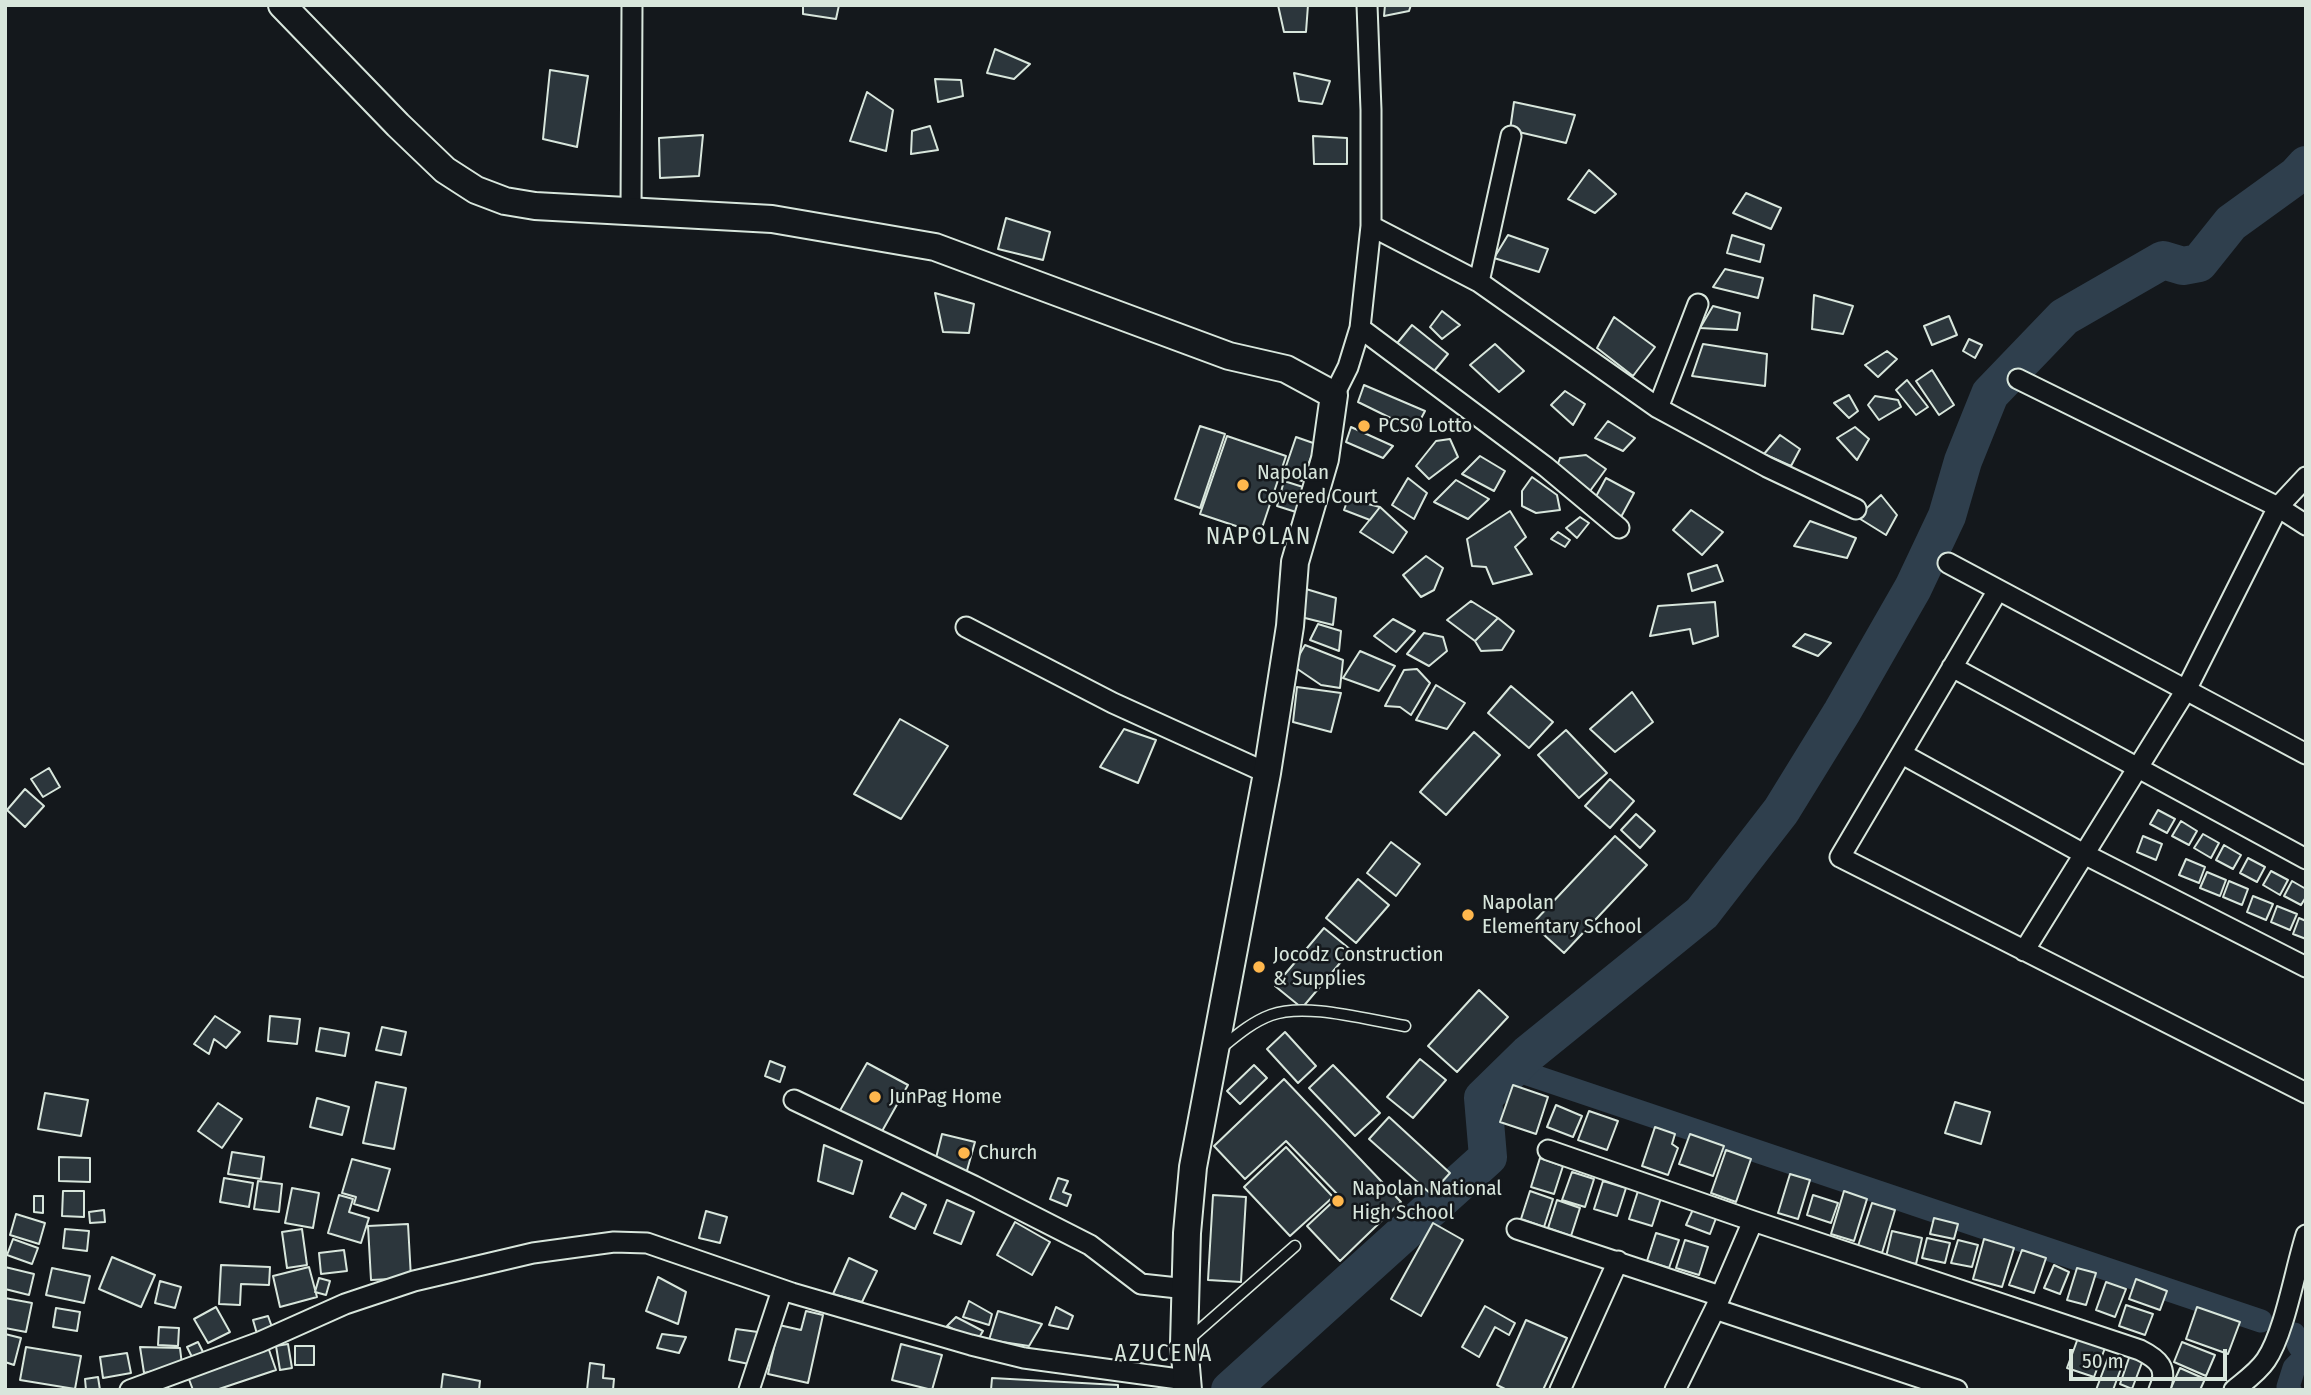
<!DOCTYPE html>
<html>
<head>
<meta charset="utf-8">
<style>
  body { margin:0 }
  #map { position:relative; width:2311px; height:1395px; overflow:hidden; background:#14181c; font-family:"Fira Sans Condensed",sans-serif }
  canvas { display:block }
  .frame { position:absolute; inset:0; border:7px solid #d8e6dc; pointer-events:none }
  .scale { position:absolute; left:2069px; top:1349px; width:158px; height:32px; box-sizing:border-box; border:4px solid #d8e6dc; border-top:0; padding-left:9px; font-size:21px; line-height:24px; white-space:nowrap; color:#d8e6dc; -webkit-text-stroke:5px #14181c; paint-order:stroke }
</style>
</head>
<body>
<div id="map">
<canvas width="2311" height="1395"></canvas>
<div class="frame"></div>
<div class="scale">50 m</div>
</div>
<script>
const c = document.querySelector('canvas').getContext('2d');
c.lineJoin = 'round';
function strokePath(path, color, width, dash) { c.strokeStyle = color; c.lineWidth = width; c.lineCap = dash ? 'butt' : 'round'; c.setLineDash(dash || []); c.stroke(path); }
function paint(path, color) { c.fillStyle = color; c.fill(path, 'evenodd'); }
function drawText(font, color, halo, rows, align = 'center') {
  c.font = font + ' "Fira Sans Condensed",sans-serif'; c.lineWidth = 5; c.setLineDash([]); c.textBaseline = 'middle'; c.strokeStyle = halo; c.fillStyle = color; for (const [text, x, y, turn = 0] of rows) {
    c.save(); c.translate(x, y); c.rotate((+turn || 0) * Math.PI / 180); c.textAlign = isNaN(turn) ? turn : align; if (halo) c.strokeText(text, 0, 0); c.fillText(text, 0, 0); c.restore();
  }
}
strokePath(new Path2D(`
  M1513 1069 2261 1321
  M2294 1334 2299 1346 2306 1349
  M2290 1390 2288 1387 2294 1368 2306 1356`), '#2f3f4d', 23);
strokePath(new Path2D(`
  M1230 1390 1488 1157 1483 1098 1528 1054 1702 913 1781 811 1842 712 1913 588 1947 516 1963 461 1990 394 2064 317 2163 260 2183 266 2199 263 2231 223 2296 176 2306 165`), '#2f3f4d', 38);
const building = new Path2D(`
  M803 5H839L836 19 803 14Z
  M1278 5H1308L1306 32H1284Z
  M1385 5H1411L1409 11 1384 16Z
  M995 49 1030 64 1014 79 987 73Z
  M550 70 588 76 577 147 543 139Z
  M1294 73 1330 81 1322 104 1299 101Z
  M935 79 961 80 963 96 938 102Z
  M867 92 893 110 886 151 850 141Z
  M1514 102 1575 115 1566 143 1510 130Z
  M930 126 938 150 911 154 912 131Z
  M703 135 699 176 660 178 659 138Z
  M1313 136 1347 138V164H1314Z
  M1589 170 1616 194 1595 213 1568 199Z
  M1746 193 1781 208 1771 229 1733 213Z
  M1006 218 1050 232 1043 260 998 249Z
  M1508 235 1548 249 1539 272 1494 258Z
  M1732 235 1764 245 1760 262 1727 253Z
  M1725 269 1763 278 1758 298 1713 287Z
  M935 293 974 304 969 333 943 332Z
  M1814 295 1853 306 1843 334 1812 329Z
  M1713 306 1740 313 1737 330 1700 328Z
  M1442 311 1460 325 1442 339 1430 327Z
  M1949 316 1957 335 1932 345 1924 326Z
  M1614 317 1655 347 1633 376 1597 348Z
  M1412 325 1448 354 1430 376 1394 347Z
  M1969 339 1982 345 1975 358 1963 351Z
  M1495 344 1524 371 1499 392 1470 365Z
  M1703 344 1767 354 1765 386 1692 376Z
  M1887 351 1897 359 1878 377 1865 365Z
  M1932 370 1954 405 1939 415 1916 381Z
  M1907 380 1928 407 1916 415 1896 390Z
  M1364 385 1425 411 1415 430 1358 402Z
  M1565 391 1585 404 1573 425 1551 405Z
  M1849 395 1858 411 1849 418 1834 403Z
  M1875 396 1898 400 1901 407 1879 420 1868 405Z
  M1608 421 1635 438 1623 451 1595 438Z
  M1200 426 1225 434 1200 508 1175 499Z
  M1351 427 1393 446 1383 458 1346 442Z
  M1855 427 1869 439 1857 460 1837 438Z
  M1780 435 1800 449 1791 466 1764 454Z
  M1227 436 1286 456 1260 534 1200 514Z
  M1296 437 1316 444 1302 481 1283 475Z
  M1450 439 1458 457 1429 479 1416 466 1436 441Z
  M1586 455 1606 469 1590 491 1556 469 1560 458Z
  M1480 456 1505 471 1494 491 1462 474Z
  M1532 477 1557 495 1560 510 1536 513 1522 506V491Z
  M1408 478 1427 493 1414 519 1392 505Z
  M1606 478 1634 493 1621 517 1593 502Z
  M1456 480 1489 499 1468 519 1434 502Z
  M1284 481 1303 487 1296 512 1277 506Z
  M1881 495 1897 515 1886 535 1857 517Z
  M1348 499 1380 507 1370 520 1344 510Z
  M1380 507 1407 532 1393 553 1360 532Z
  M1691 510 1723 532 1702 555 1673 530Z
  M1510 511 1526 537 1515 547 1532 574 1493 584 1486 567 1472 566 1467 539Z
  M1580 517 1589 523 1577 538 1566 528Z
  M1810 521 1856 538 1847 558 1794 546Z
  M1558 532 1570 540 1565 547 1551 539Z
  M1426 556 1443 568 1434 590 1421 597 1403 575Z
  M1717 565 1723 581 1692 591 1688 574Z
  M1306 589 1336 598 1333 625 1297 616Z
  M1471 601 1498 618 1475 641 1447 620Z
  M1715 602 1718 636 1693 644 1690 629 1650 636 1658 606Z
  M1498 618 1514 631 1502 650 1481 651 1475 641Z
  M1393 619 1415 631 1396 652 1374 636Z
  M1318 624 1341 631 1339 651 1310 640Z
  M1424 633 1443 637 1447 651 1429 666 1407 654Z
  M1805 634 1831 643 1818 656 1793 646Z
  M1305 645 1343 660 1340 688 1321 685 1293 666Z
  M1360 651 1395 666 1379 691 1343 678Z
  M1417 669 1430 683 1411 715 1400 707 1385 706 1404 670Z
  M1436 685 1465 703 1447 729 1416 720Z
  M1511 686 1553 722 1529 748 1488 713Z
  M1297 687 1341 693 1331 732 1293 722Z
  M1632 692 1653 722 1615 752 1590 729Z
  M900 719 948 746 901 819 854 794Z
  M1124 729 1156 740 1138 783 1100 767Z
  M1566 730 1607 773 1579 798 1538 755Z
  M1474 732 1500 755 1446 815 1420 792Z
  M49 768 60 787 43 797 31 779Z
  M1610 779 1634 801 1610 828 1585 806Z
  M25 789 44 806 25 827 7 810Z
  M2158 810 2175 819 2167 833 2150 824Z
  M1636 814 1655 831 1640 848 1621 830Z
  M2181 821 2197 831 2189 845 2172 836Z
  M2203 834 2219 843 2211 858 2194 848Z
  M1615 836 1647 865 1564 953 1532 924Z
  M2143 836 2162 844 2156 860 2137 852Z
  M1391 842 1420 864 1396 896 1367 873Z
  M2224 845 2241 855 2233 869 2216 860Z
  M2248 858 2265 867 2257 882 2240 873Z
  M2186 859 2205 867 2199 883 2179 875Z
  M2271 871 2288 880 2280 895 2263 885Z
  M2207 872 2226 880 2220 896 2200 888Z
  M1358 879 1389 905 1356 943 1326 918Z
  M2229 881 2248 889 2242 905 2223 897Z
  M2292 881 2306 889V897L2301 905 2284 896Z
  M2253 896 2273 904 2266 920 2247 912Z
  M2277 906 2297 914 2290 930 2271 922Z
  M2299 918 2306 921V939L2293 934Z
  M1324 928 1351 950 1302 1008 1275 986Z
  M1479 990 1508 1017 1457 1072 1428 1046Z
  M215 1016 240 1032 226 1048 214 1039 209 1054 194 1044Z
  M270 1016 300 1019 297 1044 268 1041Z
  M382 1027 406 1032 401 1055 376 1050Z
  M320 1028 349 1033 345 1056 316 1051Z
  M1285 1032 1316 1066 1298 1083 1267 1049Z
  M1420 1059 1446 1080 1413 1118 1387 1097Z
  M770 1061 785 1067 780 1082 765 1076Z
  M867 1063 908 1085 881 1133 838 1114Z
  M1254 1065 1267 1078 1240 1104 1227 1091Z
  M1333 1065 1380 1113 1355 1136 1309 1088Z
  M1284 1079 1401 1202 1340 1261 1307 1226 1339 1196 1286 1141 1245 1179 1214 1146Z
  M376 1082 406 1088 394 1149 363 1143Z
  M1513 1085 1548 1097 1536 1134 1500 1122Z
  M45 1093 88 1100 81 1136 38 1129Z
  M317 1098 349 1107 342 1135 310 1127Z
  M1955 1102 1990 1112 1981 1144 1945 1133Z
  M218 1103 242 1119 222 1148 198 1131Z
  M1556 1105 1582 1116 1573 1137 1547 1127Z
  M1589 1111 1618 1121 1607 1150 1578 1140Z
  M1389 1117 1450 1173 1431 1194 1369 1139Z
  M1655 1127 1675 1134 1672 1144 1678 1148 1668 1175 1642 1166Z
  M942 1134 975 1142 966 1174 934 1166Z
  M1690 1134 1724 1146 1713 1176 1679 1164Z
  M824 1145 862 1161 853 1194 818 1181Z
  M1286 1147 1333 1197 1290 1236 1244 1187Z
  M1726 1150 1751 1159 1736 1202 1711 1193Z
  M232 1152 264 1157 261 1179 228 1174Z
  M59 1157 90 1158V1182L59 1181Z
  M1540 1158 1563 1166 1554 1194 1531 1187Z
  M352 1159 390 1169 378 1211 354 1204 356 1197 342 1193Z
  M1572 1172 1594 1179 1585 1207 1562 1200Z
  M1790 1174 1810 1180 1798 1219 1778 1213Z
  M224 1178 253 1183 249 1207 220 1202Z
  M1058 1178 1068 1181 1063 1192 1071 1195 1067 1206 1050 1199Z
  M258 1181 282 1184 279 1212 254 1209Z
  M1603 1181 1626 1188 1617 1216 1594 1209Z
  M292 1188 319 1193 313 1228 285 1223Z
  M63 1191H84V1217L62 1216Z
  M1530 1191 1553 1199 1544 1227 1521 1219Z
  M1638 1191 1661 1198 1652 1226 1629 1219Z
  M1844 1191 1867 1199 1854 1241 1831 1234Z
  M902 1193 926 1205 915 1229 890 1217Z
  M339 1195 353 1199 349 1212 369 1218 361 1243 328 1233Z
  M1213 1195 1246 1197 1241 1282 1208 1280Z
  M1813 1195 1838 1203 1831 1223 1807 1215Z
  M34 1196H43V1213L34 1212Z
  M947 1200 974 1212 961 1244 934 1233Z
  M1557 1200 1580 1208 1571 1236 1548 1228Z
  M1872 1203 1895 1210 1882 1253 1858 1246Z
  M1695 1205 1718 1213 1710 1234 1686 1225Z
  M104 1210 105 1222 90 1223 89 1212Z
  M706 1211 727 1217 720 1243 699 1238Z
  M16 1214 45 1223 39 1244 10 1235Z
  M1934 1218 1958 1224 1954 1239 1930 1234Z
  M1015 1222 1050 1242 1032 1275 997 1255Z
  M1433 1223 1463 1240 1421 1316 1391 1299Z
  M408 1224 411 1278 371 1280 368 1226Z
  M65 1229 89 1231 87 1251 63 1248Z
  M302 1229 307 1265 287 1268 282 1232Z
  M1892 1231 1922 1238 1916 1264 1886 1257Z
  M1656 1233 1679 1240 1669 1268 1647 1261Z
  M1927 1238 1950 1243 1945 1263 1922 1258Z
  M13 1239 38 1248 32 1264 7 1255Z
  M1984 1239 2014 1248 2002 1287 1973 1279Z
  M1685 1240 1708 1247 1699 1275 1676 1268Z
  M1958 1240 1978 1245 1972 1267 1951 1263Z
  M344 1250 347 1271 321 1274 319 1253Z
  M2022 1250 2046 1258 2034 1293 2009 1285Z
  M112 1257 155 1275 141 1307 99 1289Z
  M849 1258 877 1271 862 1302 833 1294Z
  M221 1265 270 1267 269 1285 241 1284 240 1305 219 1304Z
  M2054 1265 2069 1272 2060 1294 2044 1288Z
  M5 1267 34 1274 29 1295 5 1289Z
  M309 1267 317 1297 280 1307 273 1276Z
  M52 1268 90 1276 84 1303 46 1295Z
  M2077 1268 2096 1273 2086 1305 2067 1300Z
  M658 1277 686 1292 678 1324 646 1311Z
  M319 1278 330 1281 326 1295 315 1292Z
  M2136 1279 2167 1291 2160 1310 2129 1299Z
  M160 1281 181 1287 175 1308 155 1303Z
  M2106 1282 2126 1289 2115 1317 2096 1310Z
  M5 1298 32 1303 26 1332 5 1328Z
  M969 1301 992 1314 989 1325 963 1317Z
  M2126 1305 2153 1314 2145 1335 2119 1326Z
  M1485 1306 1515 1323 1509 1335 1495 1327 1479 1357 1462 1347Z
  M216 1307 230 1332 208 1343 194 1319Z
  M1056 1307 1073 1316 1068 1329 1049 1325Z
  M2197 1307 2240 1322 2228 1354 2186 1339Z
  M56 1308 80 1312 77 1331 53 1327Z
  M806 1311 823 1315 808 1383 768 1374 779 1325 801 1330Z
  M998 1311 1042 1324 1029 1346 989 1340Z
  M268 1316 272 1327 257 1334 253 1320Z
  M956 1317 983 1331 977 1341 947 1326Z
  M1526 1320 1567 1338 1543 1390H1507L1497 1385Z
  M159 1327 179 1328 178 1346 158 1345Z
  M736 1329 758 1332 754 1365 729 1360Z
  M5 1334 21 1338 14 1365 5 1362Z
  M662 1334 686 1337 679 1353 657 1348Z
  M2078 1338 2105 1348 2094 1377 2067 1368Z
  M198 1342 205 1356 194 1361 187 1347Z
  M2182 1342 2215 1355 2206 1376 2174 1362Z
  M288 1344 292 1368 280 1370 276 1346Z
  M901 1344 942 1355 932 1390 892 1380Z
  M295 1346H314V1365H295Z
  M26 1347 81 1356 75 1389 20 1380Z
  M140 1347 180 1348 182 1365 144 1373Z
  M268 1347 276 1370 216 1390H193L187 1374Z
  M127 1353 131 1373 103 1378 100 1357Z
  M2130 1355 2143 1360 2132 1389 2120 1384Z
  M2108 1358 2123 1363 2113 1390H2096Z
  M590 1363 604 1365 603 1378 614 1379 613 1390H587Z
  M2180 1368 2205 1379 2200 1390H2170Z
  M443 1374 480 1381 479 1390H441Z
  M98 1377 100 1390H86L85 1379Z
  M992 1378 1118 1385V1390H991Z`);
paint(building, '#2c363c');
strokePath(building, '#d8e6dc', 2);
const lane = new Path2D(`
  M1221 1048C1237 1035 1252 1022 1271 1015 1306 1002 1367 1020 1405 1026
  M1188 1340 1295 1246`);
const street = new Path2D(`
  M631 211 632 5
  M1371 226 1479 282 1658 408 1767 467 1856 509
  M1479 282 1511 136
  M1360 328 1546 467 1619 528
  M2018 379 2278 507 2306 525
  M1334 395 1348 367 1360 328 1371 226V110L1367 5
  M1658 408 1698 304
  M1948 563 2306 754
  M1998 590 1840 857 2306 1093
  M966 627 1113 703 1267 773
  M1952 667 2306 859
  M1902 754 2084 854 2306 967
  M2024 951 2186 690 2278 507 2306 477
  M794 1100 974 1186 1090 1245 1141 1284 1187 1289
  M1548 1150 1753 1221 2140 1350C2158 1359 2169 1368 2159 1390
  M1517 1229 1720 1296
  M1715 1309 1957 1390
  M130 1390 260 1342 345 1304 414 1281 533 1253 614 1242 647 1243 792 1293 971 1345 1024 1358 1186 1380
  M749 1390 782 1290
  M1560 1390 1618 1261
  M1675 1390 1715 1309 1753 1221
  M2234 1390C2245 1381 2258 1372 2266 1360 2285 1332 2295 1269 2306 1235`);
const secondary = new Path2D(`
  M282 5 398 125 445 170 476 190 505 201 535 206 772 219 935 247 1229 356 1286 369 1334 395 1325 459 1295 562 1290 626 1267 773 1193 1167 1187 1233 1184 1344 1188 1390`);
strokePath(lane, '#d8e6dc', 13);
strokePath(street, '#d8e6dc', 23);
strokePath(secondary, '#d8e6dc', 30);
strokePath(lane, '#14181c', 10);
strokePath(street, '#14181c', 19);
strokePath(secondary, '#14181c', 26);
for (const [x, y, r, color] of [
  [1364,426,7,"#ffb74d"],
  [1243,485,7,"#ffb74d"],
  [1468,915,7,"#ffb74d"],
  [1259,967,7,"#ffb74d"],
  [875,1097,7,"#ffb74d"],
  [964,1153,7,"#ffb74d"],
  [1338,1201,7,"#ffb74d"]
]) { const dot = new Path2D(); dot.arc(x, y, r, 0, 2 * Math.PI); c.fillStyle = color; c.fill(dot); strokePath(dot, '#14181c', 2.5); }
drawText('21px', '#d8e6dc', '#14181c', [
  ["PCSO Lotto",1378,426],
  ["Napolan",1257,473],
  ["Covered Court",1257,497],
  ["Napolan",1482,903],
  ["Elementary School",1482,927],
  ["Jocodz Construction",1273,955],
  ["& Supplies",1273,979],
  ["JunPag Home",889,1097],
  ["Church",978,1153],
  ["Napolan National",1352,1189],
  ["High School",1352,1213]
], 'left');
c.letterSpacing = '2px';
drawText('23px', '#d8e6dc', '#14181c', [
  ["AZUCENA",1164,1355]
]);
c.letterSpacing = '0px';
c.letterSpacing = '2px';
drawText('24px', '#d8e6dc', '#14181c', [
  ["NAPOLAN",1259,537]
]);
c.letterSpacing = '0px';
</script>
</body>
</html>
